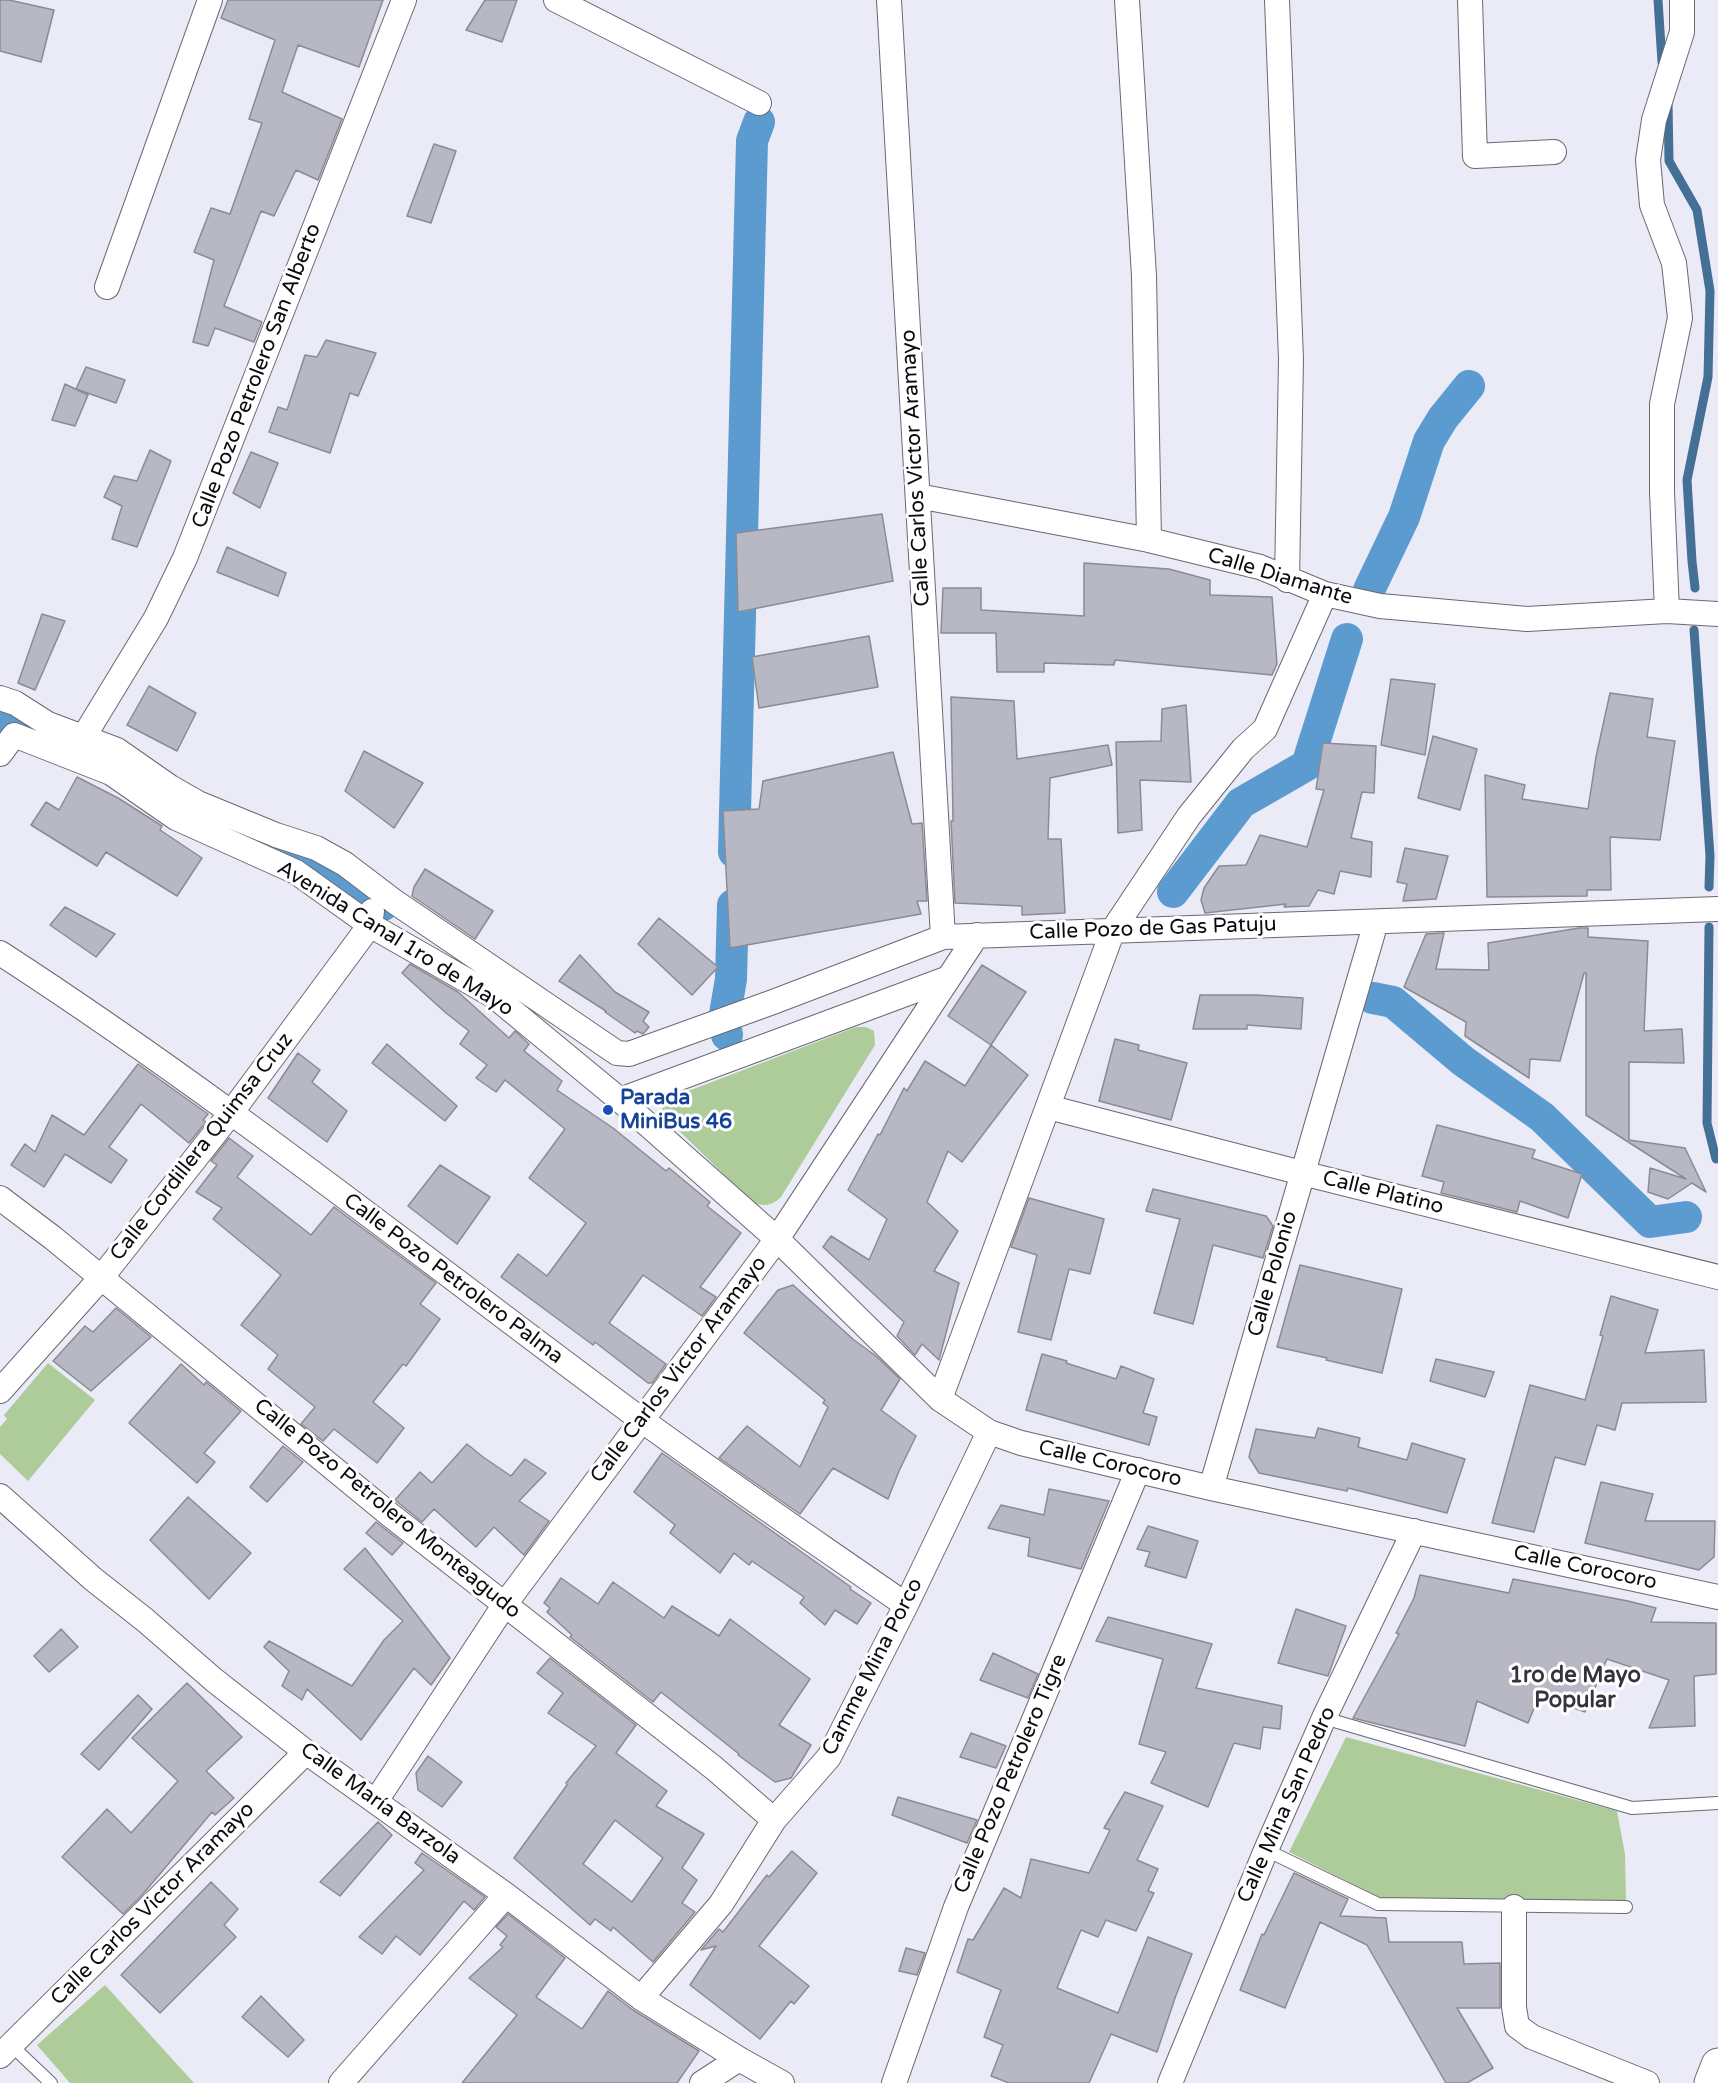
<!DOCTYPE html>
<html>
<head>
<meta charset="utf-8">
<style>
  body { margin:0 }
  canvas { display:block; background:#ebebf7 }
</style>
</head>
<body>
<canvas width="1718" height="2083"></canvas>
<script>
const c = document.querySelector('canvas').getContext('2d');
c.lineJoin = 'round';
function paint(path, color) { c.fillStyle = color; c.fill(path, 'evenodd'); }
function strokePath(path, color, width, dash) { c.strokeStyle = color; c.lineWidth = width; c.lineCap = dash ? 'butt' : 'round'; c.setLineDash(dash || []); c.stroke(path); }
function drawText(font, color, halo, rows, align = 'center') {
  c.font = font + ' "Varela Round",sans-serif'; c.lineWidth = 6; c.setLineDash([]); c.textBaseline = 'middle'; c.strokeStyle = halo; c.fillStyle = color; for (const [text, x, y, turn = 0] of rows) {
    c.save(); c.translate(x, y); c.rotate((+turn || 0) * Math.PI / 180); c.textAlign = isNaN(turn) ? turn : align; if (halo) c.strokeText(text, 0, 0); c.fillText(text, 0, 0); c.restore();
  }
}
paint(new Path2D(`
  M856 1027H866L874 1031 875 1045 781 1197C772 1206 763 1207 752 1202L664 1116 662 1108 670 1098Z
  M48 1363 95 1400 28 1481 0 1454V1427L7 1419 4 1415Z
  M1346 1737 1617 1811 1625 1854 1626 1901 1380 1898 1289 1852Z
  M105 1985 194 2083H70L37 2045Z`), '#aecc99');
strokePath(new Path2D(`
  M1658 0 1662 62
  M1668 103 1669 161 1697 210 1710 291 1708 377 1687 480 1692 561 1695 588
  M1694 630 1710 856 1709 887
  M1709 927 1707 1123 1716 1159`), '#447096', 9);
strokePath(new Path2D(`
  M1369 590 1404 517 1429 441 1443 418 1469 386
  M0 714 46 737 61 743
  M264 841 315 861 383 905
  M734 852 752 141 759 122
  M1173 892 1241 803 1307 765 1347 639
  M1373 998 1393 1002 1463 1061 1542 1117 1650 1222 1686 1217
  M727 1035 724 1020 731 979 733 905`), '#5c9bd0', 32);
const building = new Path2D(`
  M0 0H9L54 10 41 62 0 51Z
  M228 0H383L359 67 298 45 282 92 342 119 318 180 296 170 274 216 261 211 224 306 262 322 254 342 215 328 208 346 193 342 214 260 194 252 211 208 230 214 262 123 249 119 275 40 221 18Z
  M485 0H517L502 42 466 30Z
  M434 144 456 151 431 223 407 216Z
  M326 340 376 353 358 396 350 393 330 453 269 432 278 407 287 410 305 355 317 357Z
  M86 367 125 380 116 403 76 389Z
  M65 384 88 395 75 426 52 420Z
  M150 450 171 461 137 547 112 539 122 506 104 497 114 476 137 481Z
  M251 452 278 463 260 508 233 493Z
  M882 514 893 581 738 612 736 533Z
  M227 547 286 573 278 596 217 572Z
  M1084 563 1169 569 1210 580V595L1272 597 1277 664 1272 675 1115 660 1114 665 1044 663V672H997L996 633H941L943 588H981V610L1084 616Z
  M42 614 65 621 35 690 18 683Z
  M869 636 878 687 759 708 752 657Z
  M1391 679 1435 684 1425 755 1381 745Z
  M149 686 196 713 177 751 127 725Z
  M1610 693 1653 699 1647 737 1675 741 1660 840 1610 837 1611 890H1587V896L1487 897 1485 775 1525 785 1522 799 1588 809 1596 757Z
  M951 697 1014 701 1017 759 1108 745 1112 765 1050 778 1048 839H1061L1065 913 1022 915V906L955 903 951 821H953Z
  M1186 705 1191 782 1140 780 1142 830 1118 833 1116 742 1161 741 1162 709Z
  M1433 736 1477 749 1460 810 1418 798Z
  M1323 743 1376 746 1374 793 1362 792 1351 838 1372 842 1371 877 1340 871 1334 894 1318 890 1309 906 1284 907 1286 904 1205 913 1201 900 1204 888 1219 866 1246 865 1260 835 1307 847 1324 790 1316 789Z
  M364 751 423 783 394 828 345 791Z
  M893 752 912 824 922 823 927 901H917L921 914 730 948 723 811 759 809 763 781Z
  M77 777 118 798 162 826 160 830 202 858 177 896 106 852 97 866 31 825 46 802 59 810Z
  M1405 848 1448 856 1436 899 1403 901 1407 884 1397 882Z
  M425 869 493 911 475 939 412 896 414 887Z
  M65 907 115 934 96 957 50 925Z
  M659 918 718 967 692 995 638 944Z
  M1579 928H1588V937L1648 941 1644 1031 1682 1029 1684 1063 1629 1062V1140L1685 1148 1706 1192 1692 1183 1668 1199 1648 1192 1650 1168 1686 1179 1586 1115V973H1584L1560 1061 1530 1059 1529 1078 1465 1036 1466 1022 1404 987 1426 934 1444 933 1436 969 1489 970 1488 943Z
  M580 955 615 992 649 1012 643 1021 649 1027 643 1034 637 1031 635 1033 605 1012 606 1011 559 981Z
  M410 964 458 992 509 1038 515 1031 529 1044 524 1051 562 1081 557 1090 613 1128 666 1171 669 1168 710 1202 707 1206 741 1233 700 1287 716 1297 702 1316 643 1275 609 1323 666 1364 652 1383H648L595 1342 593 1345 501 1277 518 1254 547 1276 586 1223 529 1178 565 1129 505 1080 496 1092 476 1078 487 1065 460 1044 469 1031 446 1013 402 973Z
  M982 965 1026 992 991 1045 948 1016Z
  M1200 995H1256L1303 998 1301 1029 1247 1025V1029H1193Z
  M1115 1039 1139 1045 1138 1050 1187 1063 1171 1120 1099 1101Z
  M387 1044 457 1106 445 1121 372 1063Z
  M991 1045 1028 1075 962 1162 948 1151 927 1202 958 1231 934 1271 959 1283 939 1360 922 1344 915 1355 897 1336 904 1322 823 1247 831 1236 869 1260 887 1219 848 1190 878 1134 880 1135 904 1088 907 1091 925 1061 965 1086Z
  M298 1053 320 1070 312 1082 347 1111 327 1142 268 1098Z
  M138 1064 208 1114 203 1120 206 1122 189 1143 141 1104 109 1147 127 1160 111 1183 65 1154 44 1187 11 1165 25 1144 35 1152 52 1115 84 1135Z
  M1437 1125 1535 1150 1532 1158 1582 1174 1568 1218 1520 1201 1517 1212 1441 1193 1444 1182 1422 1176Z
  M229 1138 253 1156 237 1177 311 1235 334 1207 436 1283 420 1304 440 1319 406 1366 403 1364 373 1402 404 1428 377 1463 334 1429 323 1441 301 1424 315 1407 268 1369 278 1355 241 1325 281 1275 213 1219 222 1208 196 1192 217 1165 211 1161Z
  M440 1165 490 1197 457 1244 408 1206Z
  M1153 1189 1266 1216 1273 1226 1263 1258 1213 1245 1193 1324 1154 1313 1180 1219 1146 1211Z
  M1029 1198 1104 1219 1090 1274 1069 1269 1051 1340 1018 1332 1037 1255 1011 1247Z
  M1300 1265 1402 1289 1382 1373 1326 1360 1327 1358 1277 1347Z
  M793 1285 854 1340 876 1356 900 1379 881 1410 916 1436 899 1471 888 1499 833 1468 800 1514 719 1458 747 1426 800 1467 828 1407 823 1403 825 1400 744 1333 778 1290Z
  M1611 1296 1658 1310 1645 1353 1704 1350 1706 1402 1622 1403 1615 1430 1597 1425 1585 1465 1555 1457 1534 1532 1492 1523 1530 1385 1585 1400 1603 1336 1600 1335Z
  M116 1308 151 1337 91 1391 53 1361 85 1326 93 1332Z
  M1042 1354 1067 1361 1066 1363 1116 1379 1121 1366 1154 1379 1143 1413 1157 1417 1149 1445 1026 1410Z
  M1436 1359 1494 1372 1485 1397 1430 1381Z
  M181 1364 204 1385 206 1382 241 1411 204 1453 215 1462 197 1483 129 1423Z
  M1318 1428 1360 1438 1358 1447 1407 1460 1412 1443 1465 1459 1447 1513 1348 1488 1347 1491 1259 1473 1249 1457 1256 1429 1315 1438Z
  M467 1444 483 1457 511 1476 525 1459 546 1473 519 1501 549 1521 524 1555 494 1527 476 1547 434 1509 422 1522 395 1500 420 1472 432 1483Z
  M283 1446 303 1462 267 1502 250 1487Z
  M662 1453 851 1587 850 1589 871 1603 857 1624 835 1610 825 1625 800 1603 804 1597 752 1561 749 1565 734 1553 720 1573 670 1533 675 1525 634 1492Z
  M1601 1482 1653 1494 1645 1521H1715L1714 1557 1699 1570 1585 1543Z
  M1049 1489 1109 1501 1081 1569 1028 1556 1030 1538 988 1528 1001 1505 1044 1515Z
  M188 1497 251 1553 209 1599 150 1540Z
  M376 1522 403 1543 392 1555 366 1533Z
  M1148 1526 1198 1541 1186 1578 1145 1566 1150 1552 1137 1549Z
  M365 1548 450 1658 431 1685 414 1668 361 1740 307 1689 302 1700 282 1686 289 1671 264 1647 269 1641 352 1686 384 1640 403 1621 344 1569Z
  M1420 1575 1509 1593 1513 1579 1628 1601 1656 1608 1651 1622 1716 1623V1674L1694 1676 1695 1726 1649 1728 1669 1680 1607 1659 1585 1712 1539 1696 1528 1723 1477 1701 1465 1746 1353 1718 1399 1634 1396 1633 1414 1598Z
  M561 1578 598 1604 613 1582 664 1618 672 1606 719 1636 730 1619 810 1679 779 1725 811 1745 791 1778 775 1782 738 1755 739 1754 661 1692 653 1702 570 1637 572 1635 547 1612 550 1608 544 1603Z
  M1296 1609 1346 1626 1328 1676 1278 1663Z
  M1108 1617 1212 1644 1196 1688 1282 1706 1280 1729 1263 1727 1260 1749 1234 1743 1208 1807 1151 1783 1166 1752 1139 1744 1163 1659 1096 1641Z
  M61 1629 78 1647 49 1672 34 1656Z
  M993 1653 1038 1674 1028 1698 980 1680Z
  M550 1658 636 1725 616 1753 667 1791 656 1806 704 1834 682 1868 697 1880 682 1903 695 1912 653 1962 613 1927 611 1931 595 1919 590 1925 514 1858 567 1785 566 1783 596 1746 548 1713 563 1693 537 1673ZM615 1820 663 1858 632 1902 583 1864Z
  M187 1683 242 1737 206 1771 234 1798 215 1815 212 1812 143 1894 123 1914 62 1857 107 1809 131 1833 178 1781 132 1738Z
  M138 1695 152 1709 99 1770 81 1754Z
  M971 1733 1006 1746 996 1768 960 1757Z
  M428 1756 462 1782 442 1807 418 1790 416 1773Z
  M1125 1792 1163 1806 1137 1860 1158 1869 1148 1891 1154 1893 1136 1931 1106 1920 1098 1937 1081 1930 1057 1988 1118 2013 1148 1937 1192 1954 1175 1998 1157 2052 1111 2034 1089 2083H1009L991 2076 1003 2045 984 2037 1001 1990 957 1972 968 1939 973 1940 1004 1888 1021 1898 1031 1859 1089 1873 1110 1830 1104 1828Z
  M898 1797 977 1820 967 1843 892 1815Z
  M378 1822 392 1835 340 1896 320 1882Z
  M792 1851 817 1873 759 1946 809 1986 794 2004 791 2001 760 2039 690 1985 716 1946 701 1950 719 1929 723 1932 767 1875 769 1877Z
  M422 1853 485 1897 474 1910 464 1901 420 1955 396 1936 382 1954 359 1937 424 1870 415 1863Z
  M1294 1873 1348 1899 1340 1916 1386 1918 1389 1942H1462L1464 1964 1500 1963V2008H1457L1493 2068 1467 2083H1446L1367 1945 1320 1922 1285 2008 1240 1990 1262 1934 1264 1935Z
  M211 1882 238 1909 224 1925 236 1937 160 2013 121 1975Z
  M508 1914 565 1958 536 1997 582 2029 608 1991 633 2010 699 2051 677 2083H462L517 2015 469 1978 503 1947 500 1945 507 1936 496 1927Z
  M906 1948 925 1953 917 1975 899 1971Z
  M261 1996 304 2040 288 2057 242 2017Z`);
paint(building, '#b7b8c3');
strokePath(building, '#8b8b95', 1.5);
const lane = new Path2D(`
  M1324 1718 1632 1808 1718 1803
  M1266 1850 1378 1904 1626 1907
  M11 2045 51 2083`);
const street = new Path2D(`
  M556 0 759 103
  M889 0 943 937
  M1127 0 1144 276 1149 540
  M1277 0 1291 359 1287 580
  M1470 0 1475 156 1554 152
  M107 287 210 0
  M918 496 1149 540 1260 567 1325 594 1380 606 1527 619 1667 611 1718 614
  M1667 611 1662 492V404L1680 318 1674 263 1652 205 1648 160 1654 120 1682 32V0
  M0 698 15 703 48 724 117 750 170 787 198 803 276 835 316 848 345 864 395 902 617 1053 629 1054 773 1002 943 937 1718 909
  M83 738 156 618 185 558 404 0
  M0 754 14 735 111 773 176 818 296 872 370 925 494 996 620 1100 777 1239 940 1399 989 1432 1021 1443 1211 1488 1718 1597
  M0 953C221 1096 428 1262 639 1418 726 1482 817 1543 906 1605
  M620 1100 946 979
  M1048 1107 1302 1173 1718 1277
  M0 1198 53 1238 389 1514 714 1768 774 1820
  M0 1391 101 1278 231 1113 370 925 372 911
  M940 1399 1113 930 1189 816 1243 749 1265 729 1325 594
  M1211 1488 1376 922
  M0 1496 93 1579 145 1620 214 1680 306 1752 506 1895 641 1998 739 2059 782 2083
  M376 1801 505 1604 777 1239 977 935
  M1514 1907V2007L1517 2026 1532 2037 1647 2083
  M641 1998 721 1904 774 1820 829 1757 906 1605 989 1432
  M0 2056 306 1752
  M341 2083 506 1895
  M702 2083 739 2059
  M894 2083 956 1907 1138 1470
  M1170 2083 1266 1850 1324 1718 1414 1531`);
const secondary = new Path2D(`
  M1711 2083 1718 2065`);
strokePath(lane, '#696973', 14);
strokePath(street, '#696973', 26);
strokePath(secondary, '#696973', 35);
strokePath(lane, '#fff', 12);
strokePath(street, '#fff', 24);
strokePath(secondary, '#fff', 33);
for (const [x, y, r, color] of [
  [608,1110,6,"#1a4fb4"]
]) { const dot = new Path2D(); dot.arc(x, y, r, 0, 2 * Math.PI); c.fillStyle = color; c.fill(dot); strokePath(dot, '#fff', 2); }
drawText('21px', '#0b0b0f', '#fff', [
  ["Calle Pozo Petrolero San Alberto",257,376,-69],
  ["Calle Carlos Victor Aramayo",916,468,-93],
  ["Calle Diamante",1280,577,17],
  ["Calle Pozo de Gas Patuju",1153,929,-2],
  ["Avenida Canal 1ro de Mayo",395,939,32],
  ["Calle Cordillera Quimsa Cruz",202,1147,-52],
  ["Calle Platino",1383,1193,14],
  ["Calle Polonio",1273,1274,-74],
  ["Calle Pozo Petrolero Palma",453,1279,37],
  ["Calle Carlos Victor Aramayo",679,1370,-53],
  ["Calle Corocoro",1110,1464,13],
  ["Calle Pozo Petrolero Monteagudo",387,1509,39],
  ["Calle Corocoro",1585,1568,12],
  ["Camme Mina Porco",873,1667,-63],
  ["Calle Pozo Petrolero Tigre",1011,1774,-67],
  ["Calle María Barzola",380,1804,36],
  ["Calle Mina San Pedro",1287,1805,-66],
  ["Calle Carlos Victor Aramayo",153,1904,-45]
]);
drawText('bold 21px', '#164399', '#fff', [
  ["Parada",620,1098],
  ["MiniBus 46",620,1122]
], 'left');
drawText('bold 22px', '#34343d', '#fff', [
  ["1ro de Mayo",1575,1676],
  ["Popular",1575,1701]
]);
</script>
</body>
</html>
